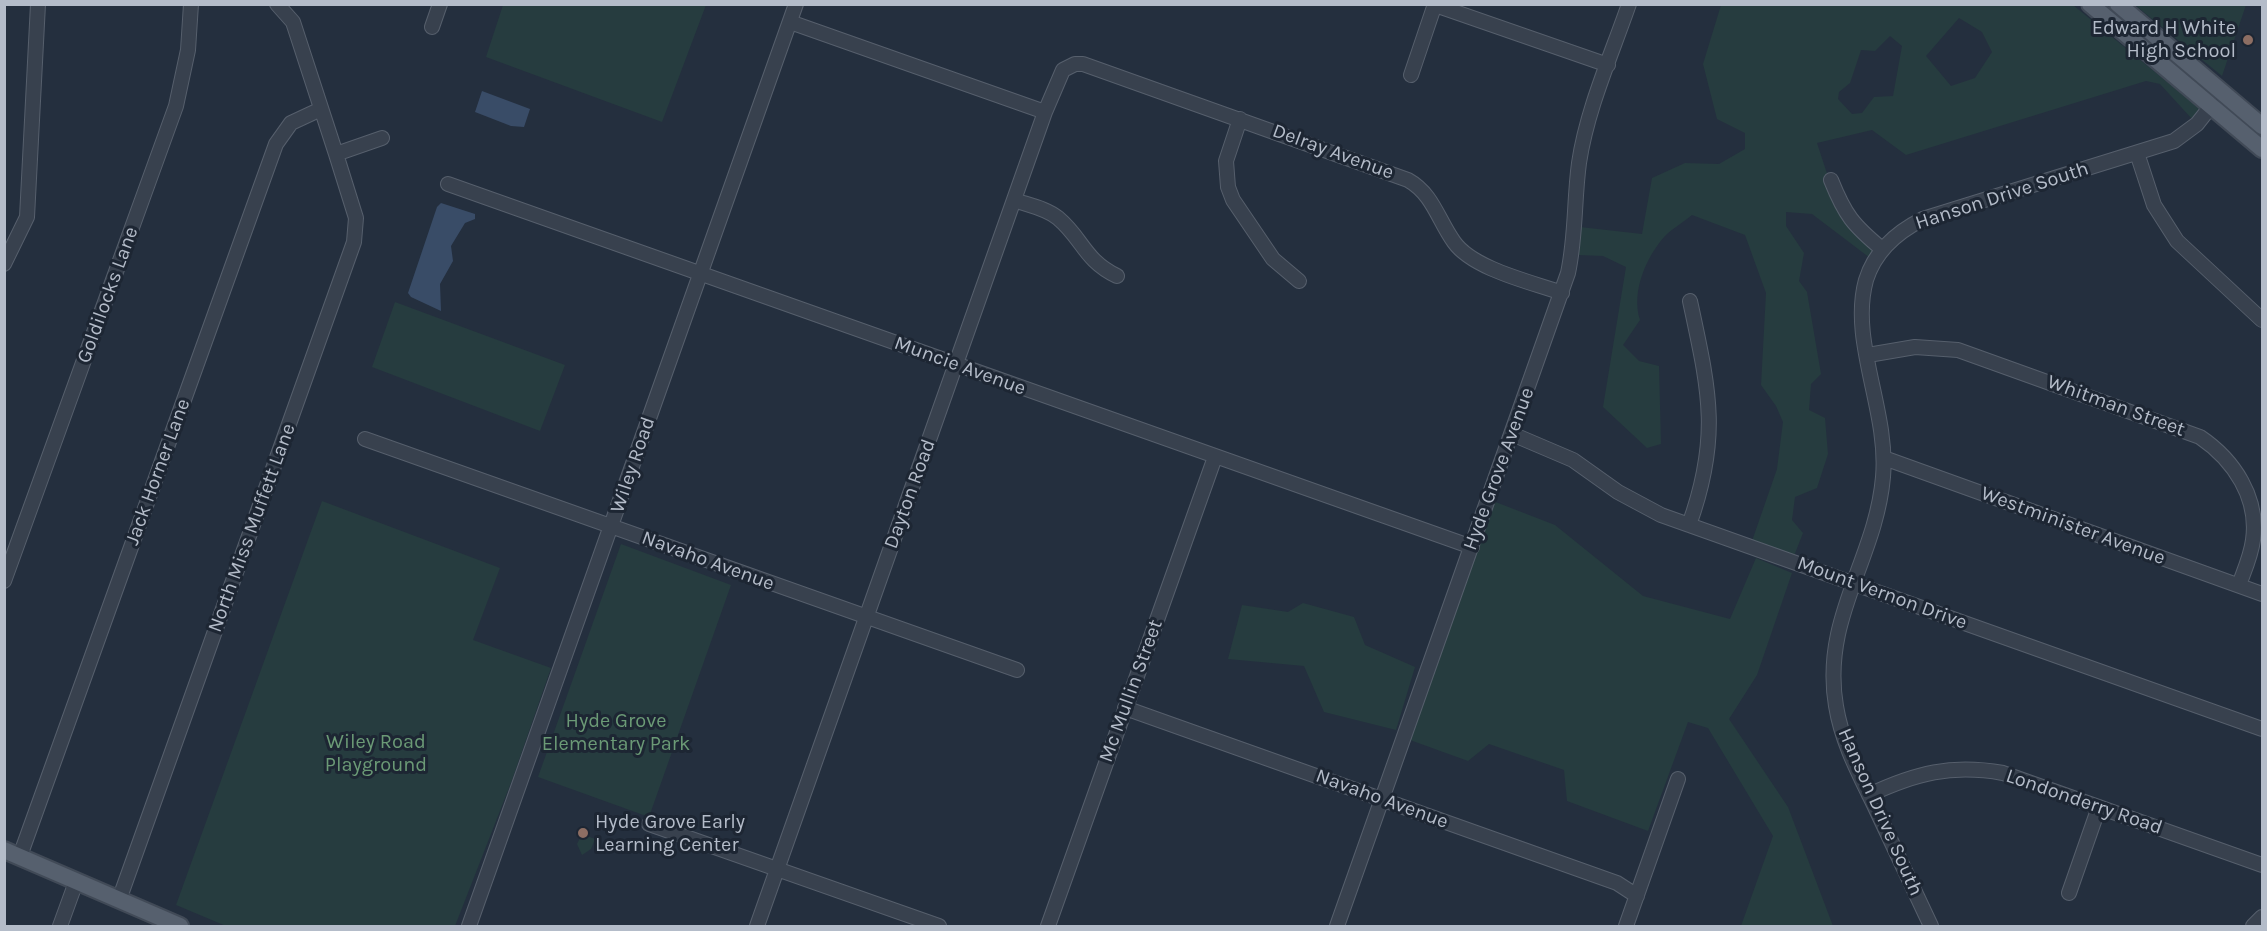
<!DOCTYPE html>
<html>
<head>
<meta charset="utf-8">
<style>
  body { margin:0 }
  #map { position:relative; width:2267px; height:931px; overflow:hidden; background:#242f3e; font-family:Karla,sans-serif }
  canvas { display:block }
  .frame { position:absolute; inset:0; border:6px solid #b4bcc9; pointer-events:none }
</style>
</head>
<body>
<div id="map">
<canvas width="2267" height="931"></canvas>
<div class="frame"></div>
</div>
<script>
const c = document.querySelector('canvas').getContext('2d');
c.lineJoin = 'round';
function paint(path, color) { c.fillStyle = color; c.fill(path, 'evenodd'); }
function strokePath(path, color, width, dash) { c.strokeStyle = color; c.lineWidth = width; c.lineCap = dash ? 'butt' : 'round'; c.setLineDash(dash || []); c.stroke(path); }
function drawText(font, color, halo, rows, align = 'center') {
  c.font = font + ' Karla,sans-serif'; c.lineWidth = 6; c.setLineDash([]); c.textBaseline = 'middle'; c.strokeStyle = halo; c.fillStyle = color; for (const [text, x, y, turn = 0] of rows) {
    c.save(); c.translate(x, y); c.rotate((+turn || 0) * Math.PI / 180); c.textAlign = isNaN(turn) ? turn : align; if (halo) c.strokeText(text, 0, 0); c.fillText(text, 0, 0); c.restore();
  }
}
paint(new Path2D(`
  M503 5V4L706 5 662 122 486 57Z
  M1721 5H2073L2199 108 2192 119 2160 84 2146 81 1906 155 1872 130 1817 143 1838 207 1874 249 1870 258 1812 214 1786 212V226L1804 253 1799 281 1807 292 1821 374 1811 384 1809 410 1825 418 1828 454 1817 488 1795 497 1792 520 1803 533 1794 556 1752 541 1777 469 1783 422 1776 406 1761 385 1766 293 1745 235 1692 215C1684 222 1673 228 1665 236 1646 257 1631 292 1640 320L1623 345 1639 361 1659 366 1661 444 1647 448 1603 407 1626 267 1603 256 1578 255 1580 227 1642 234 1652 178 1685 163 1719 164 1745 149V133L1717 119 1703 64ZM1959 18 1982 32 1992 52 1975 78 1951 86 1926 56ZM1890 36 1902 46 1893 96 1874 97 1862 113 1852 114 1838 99 1839 92 1850 83 1861 50 1875 51Z
  M2135 5H2246L2222 76Z
  M395 302 565 365 540 431 372 367Z
  M322 501 500 568 473 640 551 668 512 780 455 926H226L176 905Z
  M1493 501 1555 525 1643 596 1730 619 1756 558 1792 573 1757 675 1729 719 1788 807 1833 926H1741L1773 836 1708 728 1688 722 1648 831 1567 801 1564 770 1489 744 1468 761 1410 740Z
  M621 544 731 585 649 817 538 777Z
  M1303 603 1354 617 1365 645 1415 667 1396 730 1324 712 1304 666 1228 659 1242 605 1288 612Z
  M582 834 595 839 591 849 582 855 577 844Z`), '#263c3f');
paint(new Path2D(`
  M482 91 530 109 524 127 511 126 475 112Z
  M441 203 475 214V219L465 223 451 246 453 261 440 284 441 311 411 297 408 293 437 207Z`), '#394c67');
const minor = new Path2D(`
  M1435 5 1608 65
  M790 22 1045 112
  M432 27 440 4
  M1411 75 1435 4
  M1240 119 1226 161 1228 187 1233 200 1273 259 1299 281
  M2137 153 2154 205 2177 241 2262 320
  M336 154 382 138
  M1831 180C1845 215 1853 225 1882 249
  M448 184 1472 547
  M1014 200C1028 205 1046 208 1058 218 1083 239 1084 260 1117 276
  M4 264 27 217 38 4
  M1868 355 1915 347 1958 350 2200 437C2234 460 2259 498 2253 540 2251 556 2244 571 2239 585
  M1512 434 1573 460 1618 492 1661 515 2262 729
  M365 439 1017 670
  M1884 458 2262 594
  M1689 525C1721 436 1709 390 1690 301
  M4 581 176 106 188 50 191 4
  M1125 708 1617 883 1637 896
  M1869 795C1916 773 1951 764 2003 773L2262 865
  M649 824 939 926
  M20 856 276 144 291 123 321 109
  M2069 893 2099 807
  M119 900 354 242 356 218 336 154 293 22 277 4
  M60 926 76 882
  M469 926 796 4
  M757 926 1045 112 1063 70 1075 64H1083L1408 180C1433 194 1438 220 1454 242 1473 269 1531 282 1562 293
  M1048 926 1215 457
  M1337 926 1568 273C1576 236 1574 200 1579 163 1587 109 1611 56 1629 4
  M1626 926 1678 779
  M1931 926C1913 887 1894 847 1875 807 1859 774 1842 743 1836 706 1821 618 1876 559 1883 477 1889 411 1849 341 1866 280 1875 251 1897 232 1923 219L2174 141 2197 124 2212 105
  M2253 926 2262 917`);
const major = new Path2D(`
  M2090 4 2262 149
  M2118 4 2262 126
  M4 850 180 926`);
strokePath(minor, '#565f6c', 16);
strokePath(major, '#414a57', 20);
strokePath(minor, '#38414e', 14);
strokePath(major, '#56606e', 16);
for (const [x, y, r, color] of [
  [2248,40,6,"#8d6e63"],
  [583,833,6,"#8d6e63"]
]) { const dot = new Path2D(); dot.arc(x, y, r, 0, 2 * Math.PI); c.fillStyle = color; c.fill(dot); strokePath(dot, '#1d2633', 2); }
drawText('20px', '#b4bcc9', '#1d2633', [
  ["Edward H White",2236,28],
  ["High School",2236,51],
  ["Hyde Grove Early",595,822,"left"],
  ["Learning Center",595,845,"left"]
], 'right');
drawText('20px', '#b4bcc9', '#1d2633', [
  ["Delray Avenue",1333,152,20],
  ["Hanson Drive South",2002,196,-18],
  ["Goldilocks Lane",108,295,-70],
  ["Muncie Avenue",960,366,20],
  ["Whitman Street",2116,406,20],
  ["Wiley Road",633,465,-71],
  ["Hyde Grove Avenue",1499,469,-70],
  ["Jack Horner Lane",158,472,-70],
  ["Dayton Road",910,494,-70],
  ["Westminister Avenue",2073,526,20],
  ["North Miss Muffett Lane",252,528,-70],
  ["Navaho Avenue",708,561,20],
  ["Mount Vernon Drive",1882,593,20],
  ["Mc Mullin Street",1131,691,-70],
  ["Navaho Avenue",1382,799,20],
  ["Londonderry Road",2084,802,19],
  ["Hanson Drive South",1880,812,66]
]);
drawText('20px', '#6b9a76', '#1d2633', [
  ["Hyde Grove",616,721],
  ["Elementary Park",616,744],
  ["Wiley Road",376,742],
  ["Playground",376,765]
]);
</script>
</body>
</html>
